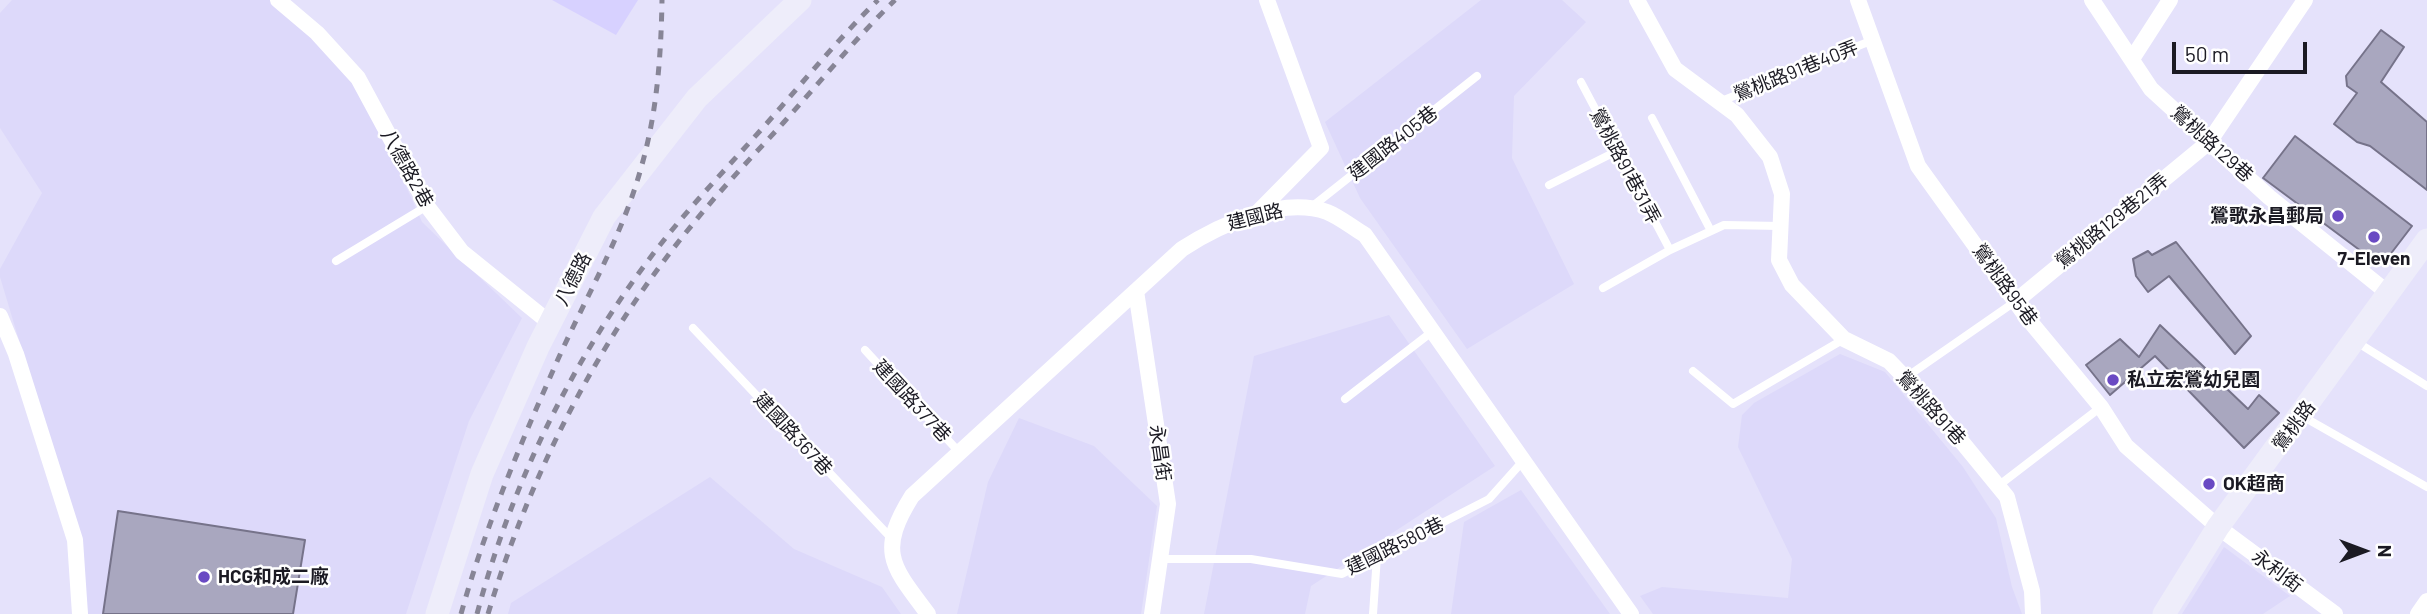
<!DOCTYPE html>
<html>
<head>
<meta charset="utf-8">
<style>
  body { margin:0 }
  #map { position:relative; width:2427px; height:614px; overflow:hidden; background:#e5e2fb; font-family:Barlow,sans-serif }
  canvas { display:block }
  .north { position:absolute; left:2329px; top:516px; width:70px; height:70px; -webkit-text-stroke:5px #fff; paint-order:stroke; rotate:90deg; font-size:19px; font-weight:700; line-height:28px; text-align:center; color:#1b1a23 }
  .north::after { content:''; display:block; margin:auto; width:24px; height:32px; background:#1b1a23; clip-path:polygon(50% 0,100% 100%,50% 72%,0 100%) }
  .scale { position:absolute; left:2172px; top:42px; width:135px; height:32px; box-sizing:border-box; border:4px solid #1b1a23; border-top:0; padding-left:9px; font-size:21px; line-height:24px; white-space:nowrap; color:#1b1a23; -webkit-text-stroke:5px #fff; paint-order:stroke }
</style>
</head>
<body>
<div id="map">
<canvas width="2427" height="614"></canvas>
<div class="north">N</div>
<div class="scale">50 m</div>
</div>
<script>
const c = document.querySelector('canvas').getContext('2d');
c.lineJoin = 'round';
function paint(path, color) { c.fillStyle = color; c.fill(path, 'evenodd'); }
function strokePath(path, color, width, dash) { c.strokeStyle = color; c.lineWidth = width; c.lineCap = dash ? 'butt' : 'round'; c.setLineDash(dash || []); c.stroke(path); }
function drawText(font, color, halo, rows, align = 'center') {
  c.font = font + ' Barlow,"Noto Sans TC",sans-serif'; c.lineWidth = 5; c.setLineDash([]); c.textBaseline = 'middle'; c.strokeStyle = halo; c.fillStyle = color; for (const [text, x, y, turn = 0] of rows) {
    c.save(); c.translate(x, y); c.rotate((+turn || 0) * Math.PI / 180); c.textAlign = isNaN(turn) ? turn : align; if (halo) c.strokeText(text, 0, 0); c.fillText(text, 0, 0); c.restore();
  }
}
paint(new Path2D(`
  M12 0H280L367 99 422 222 522 318 469 421 406 614H88L67 500 0 277V269L42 193 0 128V13Z
  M1481 0H1562L1586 22 1514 96 1512 158 1574 284 1467 349 1360 198 1325 122Z
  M1389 315 1495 466 1311 586 1305 614H1204L1254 356Z
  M1840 354 1885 372 1963 467 1996 518 2012 587 2022 614H1653L1640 596 1662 587 1788 598 1792 559 1738 447 1742 415 1754 403Z
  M1019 418 1094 446 1157 506 1141 614H957L988 482Z
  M710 477 794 549 882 587 901 614H508L511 603Z
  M1521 490 1610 614H1451L1464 522Z
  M2224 547 2290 596 2263 614H2182Z`), '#ddd9fa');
paint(new Path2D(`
  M552 0H638L616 35Z`), '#d7d1ff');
const building = new Path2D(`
  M2381 30 2404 47 2381 82 2427 122V190L2370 146 2357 142 2334 124 2357 93 2347 86 2346 76Z
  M2295 136 2412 226 2386 260H2373L2263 178Z
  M2176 242 2251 336 2235 354 2169 276 2148 292 2136 276 2133 259 2148 251 2152 255Z
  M2160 325 2248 409 2259 395 2279 413 2244 448 2155 356 2110 395 2086 365 2120 339 2139 357Z
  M118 511 305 540 293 614H103Z`);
paint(building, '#a9a7bf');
strokePath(building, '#76738a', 2);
strokePath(new Path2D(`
  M1581 82 1670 250 1724 225 1781 226
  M1719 102 1873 40
  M1652 118 1711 231
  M1549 185 1617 151
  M1309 209 1477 76
  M336 261 427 206
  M1603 288 1670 250
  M693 328 893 540
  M2355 341 2427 386
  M865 350 959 452
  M1693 371 1733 404 1844 339
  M1905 378 2016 301
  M1345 399 1433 331
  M2302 416 2427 487
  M1998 486 2101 407
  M1160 559H1251L1342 574 1489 499 1523 461
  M1373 614 1377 556`), '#fff', 8);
strokePath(new Path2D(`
  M278 0 317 33 358 78 427 206 462 252 550 323
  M1637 0 1675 69 1737 115 1770 157 1782 194 1779 260 1792 285 1844 339 1889 361 1935 409 2007 497 2032 591 2033 614
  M1858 0 1918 166 2028 319 2101 407 2126 446 2218 527 2335 614
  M2092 0 2151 89 2269 197 2388 293
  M2132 59 2170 0
  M1255 215 1321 148 1267 0
  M1136 291 1168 504 1152 614
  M2016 301 2209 142 2305 0
  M0 316 16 354 75 540 80 614
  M928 614C892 566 877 552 912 496L1182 249C1219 225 1281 196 1327 212 1340 217 1353 228 1365 235L1631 614
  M2418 614 2427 601`), '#fff', 16);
strokePath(new Path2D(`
  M437 614 482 474 538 347 604 217 697 98 800 0
  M2164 614 2218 527 2427 240`), '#eeedfa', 23);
strokePath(new Path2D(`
  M461 614C485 527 522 440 559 357 587 295 623 234 641 168 657 113 661 57 662 0
  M477 614C511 486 570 364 650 258 686 210 728 167 768 122 804 81 839 38 878 0
  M488 614C530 474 599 338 692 225 721 189 753 156 784 122 821 81 856 38 895 0`), '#878596', 5, [9, 9]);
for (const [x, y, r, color] of [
  [2338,216,7,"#6a4ac3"],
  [2374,237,7,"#6a4ac3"],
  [2113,380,7,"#6a4ac3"],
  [2209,484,7,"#6a4ac3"],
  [204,577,7,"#6a4ac3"]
]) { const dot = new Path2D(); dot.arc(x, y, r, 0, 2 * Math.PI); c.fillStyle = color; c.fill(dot); strokePath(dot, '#fff', 2.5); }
drawText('19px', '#1b1a23', '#fff', [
  ["鶯桃路91巷40弄",1796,71,-22],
  ["建國路405巷",1393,143,-38],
  ["鶯桃路129巷",2212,144,42],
  ["鶯桃路91巷31弄",1625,166,62],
  ["八德路2巷",407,168,61],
  ["建國路",1255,217,-14],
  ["鶯桃路129巷21弄",2112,221,-39],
  ["八德路",573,279,-63],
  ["鶯桃路95巷",2005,285,54],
  ["建國路377巷",912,401,47],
  ["鶯桃路91巷",1931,408,48],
  ["鶯桃路",2294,426,-54],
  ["建國路367巷",793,434,47],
  ["永昌街",1160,453,82],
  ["建國路580巷",1395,546,-26],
  ["永利街",2277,571,37]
]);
drawText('bold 19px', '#1b1a23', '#fff', [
  ["鶯歌永昌郵局",2324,216,"right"],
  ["7-Eleven",2374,259,"center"],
  ["私立宏鶯幼兒園",2127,380],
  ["OK超商",2223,484],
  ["HCG和成二廠",218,577]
], 'left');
</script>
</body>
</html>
